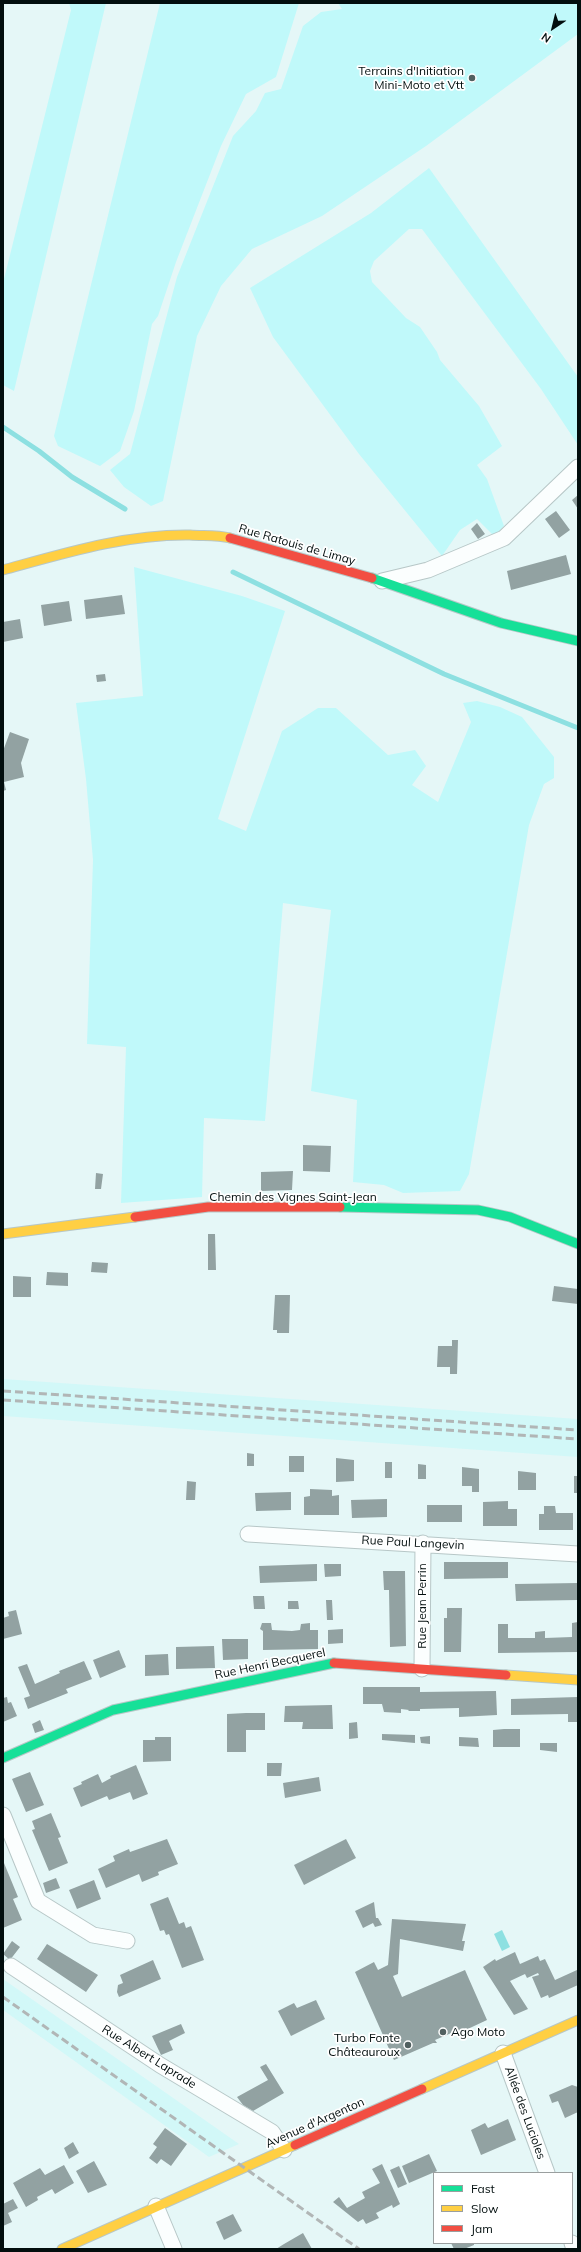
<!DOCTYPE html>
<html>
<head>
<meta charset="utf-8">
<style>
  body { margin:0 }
  #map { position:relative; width:581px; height:2252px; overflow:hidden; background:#e5f7f7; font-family:Mulish,sans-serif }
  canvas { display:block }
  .frame { position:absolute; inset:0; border:4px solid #020e0e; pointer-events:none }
  .legend { position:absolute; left:433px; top:2172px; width:140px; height:72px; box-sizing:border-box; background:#fff; border:1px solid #9a9f9f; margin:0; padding:5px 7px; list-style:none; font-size:12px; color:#020e0e }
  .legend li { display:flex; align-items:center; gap:8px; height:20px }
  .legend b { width:20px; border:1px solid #9a9f9f }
  .north { position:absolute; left:533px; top:8px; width:40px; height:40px; -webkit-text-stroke:3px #fff; paint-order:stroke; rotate:215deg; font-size:11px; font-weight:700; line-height:16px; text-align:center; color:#020e0e }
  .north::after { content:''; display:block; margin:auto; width:14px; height:18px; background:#020e0e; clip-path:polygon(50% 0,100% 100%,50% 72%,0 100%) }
</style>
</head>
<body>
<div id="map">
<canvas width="581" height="2252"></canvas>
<div class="frame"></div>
<ul class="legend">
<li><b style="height:5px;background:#16e098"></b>Fast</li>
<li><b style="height:5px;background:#ffcf43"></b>Slow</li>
<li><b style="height:5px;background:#f24e42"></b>Jam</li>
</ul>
<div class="north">N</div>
</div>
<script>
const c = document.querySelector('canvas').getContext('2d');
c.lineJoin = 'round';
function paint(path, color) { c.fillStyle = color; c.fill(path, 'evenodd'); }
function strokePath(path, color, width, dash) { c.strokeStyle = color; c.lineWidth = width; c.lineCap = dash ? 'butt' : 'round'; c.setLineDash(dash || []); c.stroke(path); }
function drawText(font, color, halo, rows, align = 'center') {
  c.font = font + ' Mulish,sans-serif'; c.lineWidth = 3.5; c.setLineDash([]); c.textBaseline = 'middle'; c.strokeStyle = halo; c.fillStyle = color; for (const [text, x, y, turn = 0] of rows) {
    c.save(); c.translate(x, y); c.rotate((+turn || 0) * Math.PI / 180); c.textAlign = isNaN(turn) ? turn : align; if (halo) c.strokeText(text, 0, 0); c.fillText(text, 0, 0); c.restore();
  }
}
paint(new Path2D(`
  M3 1379 578 1419V1457L3 1416Z
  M3 1979 239 2144 209 2157 3 2010Z`), '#d2f8f8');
paint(new Path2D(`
  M69 3H106L14 391 3 385V283L71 10Z
  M160 3H299L276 77 246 94 221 146 176 262 158 316 152 324 134 411 120 451 100 466 58 446 54 436Z
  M338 3H578V34L426 146 322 216 252 249 221 286 197 336 163 501 151 506 124 487 110 470 130 454 177 277 233 136 256 111 265 93 281 89 303 26 321 12 342 9Z
  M429 168 578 377V445L541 389 422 229H409L374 261 370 271 372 282 406 318 420 327 437 352 440 360 479 406 502 446 477 465 487 479 504 526 494 536 477 519 460 530 442 556 359 454 273 337 250 288 371 213Z
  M134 567 242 596 285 611 218 819 246 831 282 731 318 708H336L388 755 415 750 426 766 412 785 438 802 471 722 463 703 477 701 500 707 522 717 554 757V778L544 784 529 825 469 1174 460 1191 403 1193 384 1185 353 1182 357 1100 311 1091 331 910 283 903 265 1121 204 1118 202 1197 121 1203 126 1047 87 1044 93 860 86 779 76 703 143 696Z`), '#c0f9fa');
paint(new Path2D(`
  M502 1930 510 1947 502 1951 494 1934Z`), '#8de0e1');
strokePath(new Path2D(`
  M3 427 39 451 72 477 125 509
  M233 572 444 674 578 728`), '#8de0e1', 5);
paint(new Path2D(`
  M578 495V509L572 500Z
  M556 511 570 530 559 538 545 519Z
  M477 523 485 534 478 539 471 529Z
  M566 555 571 574 511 590 507 571Z
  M122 595 125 614 86 619 84 600Z
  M69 601 72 621 44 626 41 605Z
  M20 619 23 638 3 642V622Z
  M105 674 106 681 97 682 96 675Z
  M10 732 29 739 21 763 24 777 4 782 6 790 3 791V751Z
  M303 1145 331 1146 330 1172 303 1171Z
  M293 1171 292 1190 261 1191V1172Z
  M96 1173 103 1174 101 1189H95Z
  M208 1234H215L216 1270H208Z
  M92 1262 108 1263 107 1273 91 1272Z
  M47 1272 68 1273V1286L46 1285Z
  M13 1276 31 1277V1297H13Z
  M554 1286 578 1289V1304L552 1301Z
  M275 1295H290L289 1333H277V1330H273Z
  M452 1340H458L457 1374H450V1367H437L438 1346H452Z
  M247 1453 254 1454V1466H247Z
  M289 1456H304V1472H289Z
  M336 1458 354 1460V1481L336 1482Z
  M385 1462H392V1478H385Z
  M418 1464 426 1465V1479H418Z
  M462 1467 479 1469V1492H472V1486H462Z
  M518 1471 536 1473V1490H518Z
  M574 1476H578V1493H574Z
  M187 1481 196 1482 195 1500H186Z
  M310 1489 332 1490V1496L339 1495V1515H304V1497L310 1496Z
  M291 1492V1510L256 1511 255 1493Z
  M387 1499V1517L352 1518 351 1500Z
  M508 1501V1509H517V1526H483V1502Z
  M427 1505H462V1522H427Z
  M544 1506H555L556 1513H573V1530H539V1514H544Z
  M444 1562H508V1578L444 1579Z
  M317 1564V1581L260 1583 259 1566Z
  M324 1564H341V1576L325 1577Z
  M383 1571H405L406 1646 390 1647 389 1590H384Z
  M578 1583V1600L516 1601 515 1584Z
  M253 1596H264L265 1609H254Z
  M326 1600H332L333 1620H327Z
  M288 1601H298L299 1609H288Z
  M447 1608H462L461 1652H444V1618H447Z
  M16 1610 22 1634 3 1639V1618L9 1616 8 1612Z
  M578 1622V1652L498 1653V1624H508V1638H535V1632L545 1631V1638L572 1637V1623Z
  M262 1623H271L272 1630 292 1631 300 1630 301 1624 310 1623V1630H318V1649L263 1650V1631L260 1629Z
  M343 1629V1643L328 1644V1630Z
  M222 1639H248V1659L223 1660Z
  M214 1646 215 1668 176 1669V1647Z
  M119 1650 126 1667 100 1678 93 1660Z
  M168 1654 169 1675 145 1676V1655Z
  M84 1661 92 1679 66 1689 68 1693 28 1709 24 1698 30 1696 18 1667 27 1664 35 1684 60 1673 59 1671Z
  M363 1687H420V1692L496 1691 497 1715 459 1717V1708L420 1709V1711H408L409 1710 401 1709V1713L384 1712 382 1704H363Z
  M7 1697 8 1703 11 1702 17 1716 3 1722V1698Z
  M578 1697V1722H568V1714L511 1715V1699Z
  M332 1705 333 1729H302L303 1722H284L285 1706Z
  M246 1713H265V1730H246V1752H227V1714Z
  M40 1720 44 1730 35 1733 32 1724Z
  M357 1722 358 1738 349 1739V1723Z
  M504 1729H520V1747H493V1730Z
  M382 1734 415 1735V1743L382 1740Z
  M430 1736V1744L421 1743 420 1737Z
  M155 1737H171V1761L143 1762V1740H155Z
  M459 1737 478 1738 479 1747 459 1746Z
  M540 1743H557V1752L540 1750Z
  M267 1763H282L281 1776H267Z
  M136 1765 148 1794 133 1800 130 1792 109 1800 107 1796 81 1807 73 1788 82 1784 81 1782 98 1774 102 1783 111 1778 110 1776Z
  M30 1772 44 1805 26 1812 12 1779Z
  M319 1777 321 1791 285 1798 283 1783Z
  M51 1813 61 1837 58 1838 68 1863 49 1871 32 1830 35 1829 32 1821Z
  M167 1839 178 1864 158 1872 159 1875 142 1882 139 1874 106 1888 98 1869 115 1861 113 1856 129 1849 130 1852Z
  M346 1839 356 1858 304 1885 294 1865Z
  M4 1863 18 1897 13 1899 22 1920 3 1928Z
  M56 1878 60 1888 46 1893 43 1883Z
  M94 1880 101 1899 77 1909 69 1890Z
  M168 1897 179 1924 184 1922 186 1928 191 1926 204 1960 182 1968 169 1934 166 1935 164 1930 160 1931 150 1904Z
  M374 1902 376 1918H378L382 1925 375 1927 373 1923 363 1928 355 1911Z
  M392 1919 466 1924 462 1941H465L463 1951 400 1939 398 1974 393 1976 402 1997 465 1970 487 2020 457 2034 456 2031 435 2040 437 2043H433L394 2060 355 1972 374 1962 378 1970 388 1965Z
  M12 1941 20 1947 10 1960 3 1954Z
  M47 1944 98 1975 86 1992 37 1959Z
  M515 1952 520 1964 538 1956 540 1961 545 1959 555 1980 577 1970 578 1985 549 1998 548 1995 541 1998 532 1977 539 1975 538 1973 527 1978 525 1974 510 1981 528 2009 514 2015 483 1967 495 1959 496 1961Z
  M153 1960 161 1979 119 1997 117 1992 118 1985 123 1983 120 1975Z
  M316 2000 325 2019 291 2036 278 2011 294 2003 297 2008Z
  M181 2024 185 2033 169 2041 173 2050 161 2055 152 2036Z
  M266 2064 284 2093 253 2111 243 2105 237 2097 268 2080 260 2067Z
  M572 2085 578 2087V2112L565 2118 558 2101 552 2103 549 2095Z
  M508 2119 516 2140 481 2155 471 2130 485 2123 488 2128Z
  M165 2128 187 2144 171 2166 161 2159 157 2164 149 2158 157 2147 153 2144Z
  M73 2142 79 2153 69 2159 64 2148Z
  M429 2154 437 2171 409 2183 402 2166Z
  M94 2161 107 2185 88 2193 76 2171Z
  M382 2164 400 2204 393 2208 392 2205 376 2213 379 2218 366 2224 363 2219 358 2222 333 2202 339 2197 347 2208 365 2198 362 2192 380 2183 372 2169Z
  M64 2165 74 2183 55 2194 52 2189 37 2197 38 2200 26 2207 13 2183 40 2168 45 2175Z
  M399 2166 407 2184 398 2188 390 2170Z
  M13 2199 18 2208 8 2213 12 2222 3 2226V2204Z
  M233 2214 242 2231 224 2240 216 2222Z
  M303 2233 312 2249H276L284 2244Z
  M451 2243H474V2245L464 2249H454Z`), '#92a2a2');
const street = new Path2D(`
  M382 581 428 570 504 538 578 467
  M248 1534 578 1554
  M422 1669 423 1543
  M3 1815 38 1901 93 1935 127 1941
  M11 1966 160 2065 272 2132 284 2150
  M503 2053 547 2173
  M156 2206 174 2249
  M572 2243 574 2249`);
const fast = new Path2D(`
  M372 578 501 623 578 641
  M340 1207 478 1210 510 1217 578 1244
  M3 1758 113 1710 334 1663`);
const slow = new Path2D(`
  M3 570C65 553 126 534 190 535 204 536 217 535 230 538
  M3 1234 135 1217
  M506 1675 578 1680
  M422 2089 578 2020
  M62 2249 295 2145`);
const jam = new Path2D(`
  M230 538 372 578
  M135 1217 208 1207H340
  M334 1663 506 1675
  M295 2145 422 2089`);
strokePath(street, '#b7c7c7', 17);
strokePath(fast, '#b7c7c7', 11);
strokePath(slow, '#b7c7c7', 11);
strokePath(jam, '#b7c7c7', 11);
strokePath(street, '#fbfefe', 15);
strokePath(fast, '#16e098', 9);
strokePath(slow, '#ffcf43', 9);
strokePath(jam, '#f24e42', 9);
strokePath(new Path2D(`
  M3 1391 578 1430
  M3 1400 578 1439
  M3 1997 359 2249`), '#b1b6b6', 3, [8, 4]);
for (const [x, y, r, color] of [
  [472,78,4,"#516060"],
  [443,2032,4,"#516060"],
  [408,2045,4,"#516060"]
]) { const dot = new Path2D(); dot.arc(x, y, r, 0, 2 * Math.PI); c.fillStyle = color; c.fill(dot); strokePath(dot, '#fff', 1.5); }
drawText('12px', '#020e0e', '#fff', [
  ["Terrains d'Initiation",464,71],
  ["Mini-Moto et Vtt",464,85],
  ["Ago Moto",451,2032,"left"],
  ["Turbo Fonte",400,2038],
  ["Châteauroux",400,2052]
], 'right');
drawText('12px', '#020e0e', '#fff', [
  ["Rue Ratouis de Limay",297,545,16],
  ["Chemin des Vignes Saint-Jean",293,1197],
  ["Rue Paul Langevin",413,1543,3],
  ["Rue Jean Perrin",422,1606,-90],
  ["Rue Henri Becquerel",270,1664,-12],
  ["Rue Albert Laprade",149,2057,32],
  ["Allée des Lucioles",525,2113,70],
  ["Avenue d'Argenton",315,2123,-24]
]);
</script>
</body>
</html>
